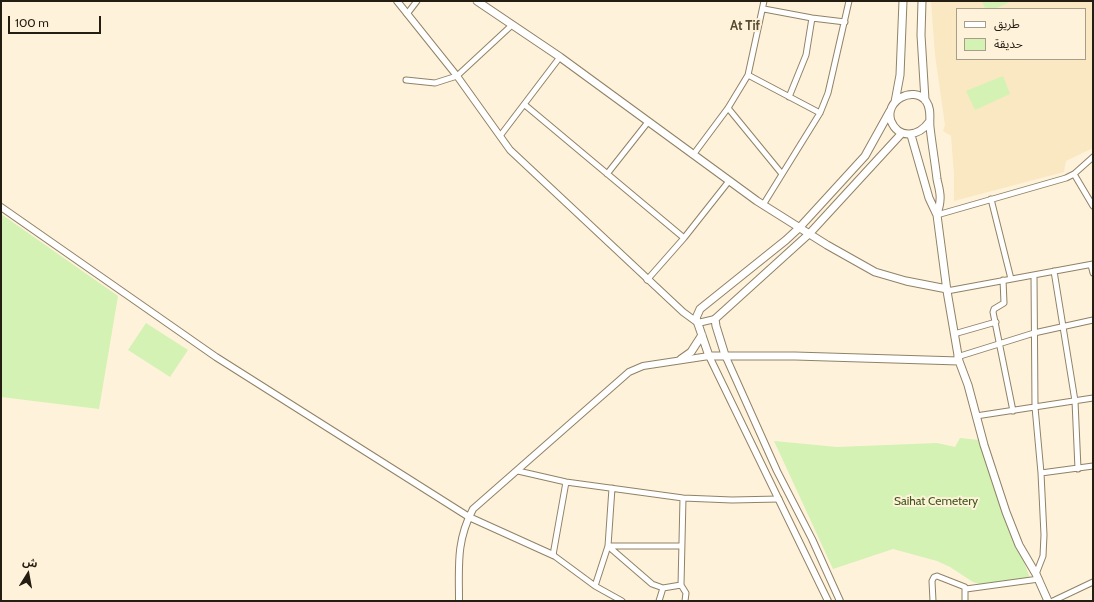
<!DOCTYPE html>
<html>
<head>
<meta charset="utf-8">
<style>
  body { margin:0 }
  #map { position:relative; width:1094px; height:602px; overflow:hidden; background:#fff2da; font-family:Cabin,"Noto Sans Arabic",sans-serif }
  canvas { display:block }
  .frame { position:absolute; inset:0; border:2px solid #231d12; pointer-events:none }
  .legend { position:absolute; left:956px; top:8px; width:130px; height:52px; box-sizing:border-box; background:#fff2da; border:1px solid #a79d8a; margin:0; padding:5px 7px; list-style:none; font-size:12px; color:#231d12 }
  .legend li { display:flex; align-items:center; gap:8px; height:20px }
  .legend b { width:20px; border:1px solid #a79d8a }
  .north { position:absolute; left:8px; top:554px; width:40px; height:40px; -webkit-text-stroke:3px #fff2da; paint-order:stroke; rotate:11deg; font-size:11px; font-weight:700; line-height:16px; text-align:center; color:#231d12 }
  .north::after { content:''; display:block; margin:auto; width:14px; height:18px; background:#231d12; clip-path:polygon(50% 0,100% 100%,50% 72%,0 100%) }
  .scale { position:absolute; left:8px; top:16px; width:93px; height:18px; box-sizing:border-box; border:2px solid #231d12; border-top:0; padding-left:5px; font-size:12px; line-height:14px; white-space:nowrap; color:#231d12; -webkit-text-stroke:3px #fff2da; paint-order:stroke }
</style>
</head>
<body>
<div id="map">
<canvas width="1094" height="602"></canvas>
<div class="frame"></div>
<ul class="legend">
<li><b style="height:5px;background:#fff"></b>طريق</li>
<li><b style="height:11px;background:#d3f2b4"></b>حديقة</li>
</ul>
<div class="north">ش</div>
<div class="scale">100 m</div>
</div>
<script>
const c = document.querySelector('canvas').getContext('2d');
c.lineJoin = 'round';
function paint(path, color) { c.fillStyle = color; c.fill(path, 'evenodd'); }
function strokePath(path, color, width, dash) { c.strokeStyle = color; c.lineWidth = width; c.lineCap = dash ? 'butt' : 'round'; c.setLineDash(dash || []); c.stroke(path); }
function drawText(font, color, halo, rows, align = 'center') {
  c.font = font + ' Cabin,sans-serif'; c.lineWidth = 4; c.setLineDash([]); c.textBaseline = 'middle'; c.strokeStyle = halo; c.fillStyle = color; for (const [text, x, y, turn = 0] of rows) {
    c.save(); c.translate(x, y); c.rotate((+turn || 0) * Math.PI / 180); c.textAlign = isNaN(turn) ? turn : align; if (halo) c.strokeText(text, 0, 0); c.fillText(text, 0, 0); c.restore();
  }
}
paint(new Path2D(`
  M931 1H982L985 9H957V59H1085V9H995L1012 1H1093V148L1066 161 1064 172 954 201V174L951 136 943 131 945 125 935 55Z`), '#fae8c2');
paint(new Path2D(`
  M982 1H1012L995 9H985Z
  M1003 76 1010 94 975 110 966 91Z
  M1 214 118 296 99 409 1 397Z
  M146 323 188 350 170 377 128 350Z
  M960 438 978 440 1030 578 983 585 973 582 950 567 937 561 893 549 833 569 774 441 837 447 937 443 955 447Z`), '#d3f2b4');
const minor = new Path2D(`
  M764 9 812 18 845 22
  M407 14 417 1
  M748 75 820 113
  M406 80 435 83 457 76 512 25
  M789 97 806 55 812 18
  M525 105 684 238
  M728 108 782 174
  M500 136 560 57
  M693 155 728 108 748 75 764 1
  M607 174 648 122
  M1074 174 1093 206
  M991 199 1011 279
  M763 205 820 113 828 93 849 1
  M937 215 1066 178 1074 174 1093 157
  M1091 265 1093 273
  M1054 271 1075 401 1078 469
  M1034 275 1035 407 1041 473 1044 535 1043 556 1036 574
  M647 280 684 238 729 181
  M1003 280 1004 303 994 309 993 312 1013 411
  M947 291 1093 264
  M954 334 996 322
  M957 357 1034 333 1093 320
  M976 416 1093 398
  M518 471 566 482 683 498 732 500 779 499
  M1041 473 1093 466
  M566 482 553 555 595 586 622 601
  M608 546 652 584 663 588 681 585 683 498
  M608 546H681
  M681 585 686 593 685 601
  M595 586 608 546 612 488
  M966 589 1039 579
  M659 601 663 588
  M933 601 932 581 934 577 937 576 965 587V601
  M1053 601 1093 582`);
const tertiary = new Path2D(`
  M397 1 457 76 510 150 683 312 698 323 715 319
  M1 207 216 357 469 517 553 555
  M725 355 777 471 812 539 840 601
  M459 601C459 566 456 541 473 509L629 372 643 366 709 356 828 601`);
const secondary = new Path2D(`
  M477 1 560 57 757 201 827 245 875 272 906 281 947 289
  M922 1 921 35 925 100
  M895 102 900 75 903 1
  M890 111 865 156 800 227 786 240 700 309 696 318 709 356H795L959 361
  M929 122C919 136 899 140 891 121 884 101 913 85 926 101 932 110 929 118 930 127 932 145 935 162 937 179 938 185 941 193 940 200 940 205 938 210 937 215
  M911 135 929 198 937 215 947 291 959 361 968 385 984 445 1006 512 1019 545 1036 574 1048 601
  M725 355 716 326 715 319 810 233 902 133
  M681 359 691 352 702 335`);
strokePath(minor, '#908266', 7);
strokePath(tertiary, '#908266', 8);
strokePath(secondary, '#908266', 9);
strokePath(minor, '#fff', 5);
strokePath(tertiary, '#fff', 6);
strokePath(secondary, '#fff', 7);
drawText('12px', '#3d5819', '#fff2da', [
  ["Saihat Cemetery",936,501]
]);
drawText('bold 13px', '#584c32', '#fff2da', [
  ["At Tif",745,26]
]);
</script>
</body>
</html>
